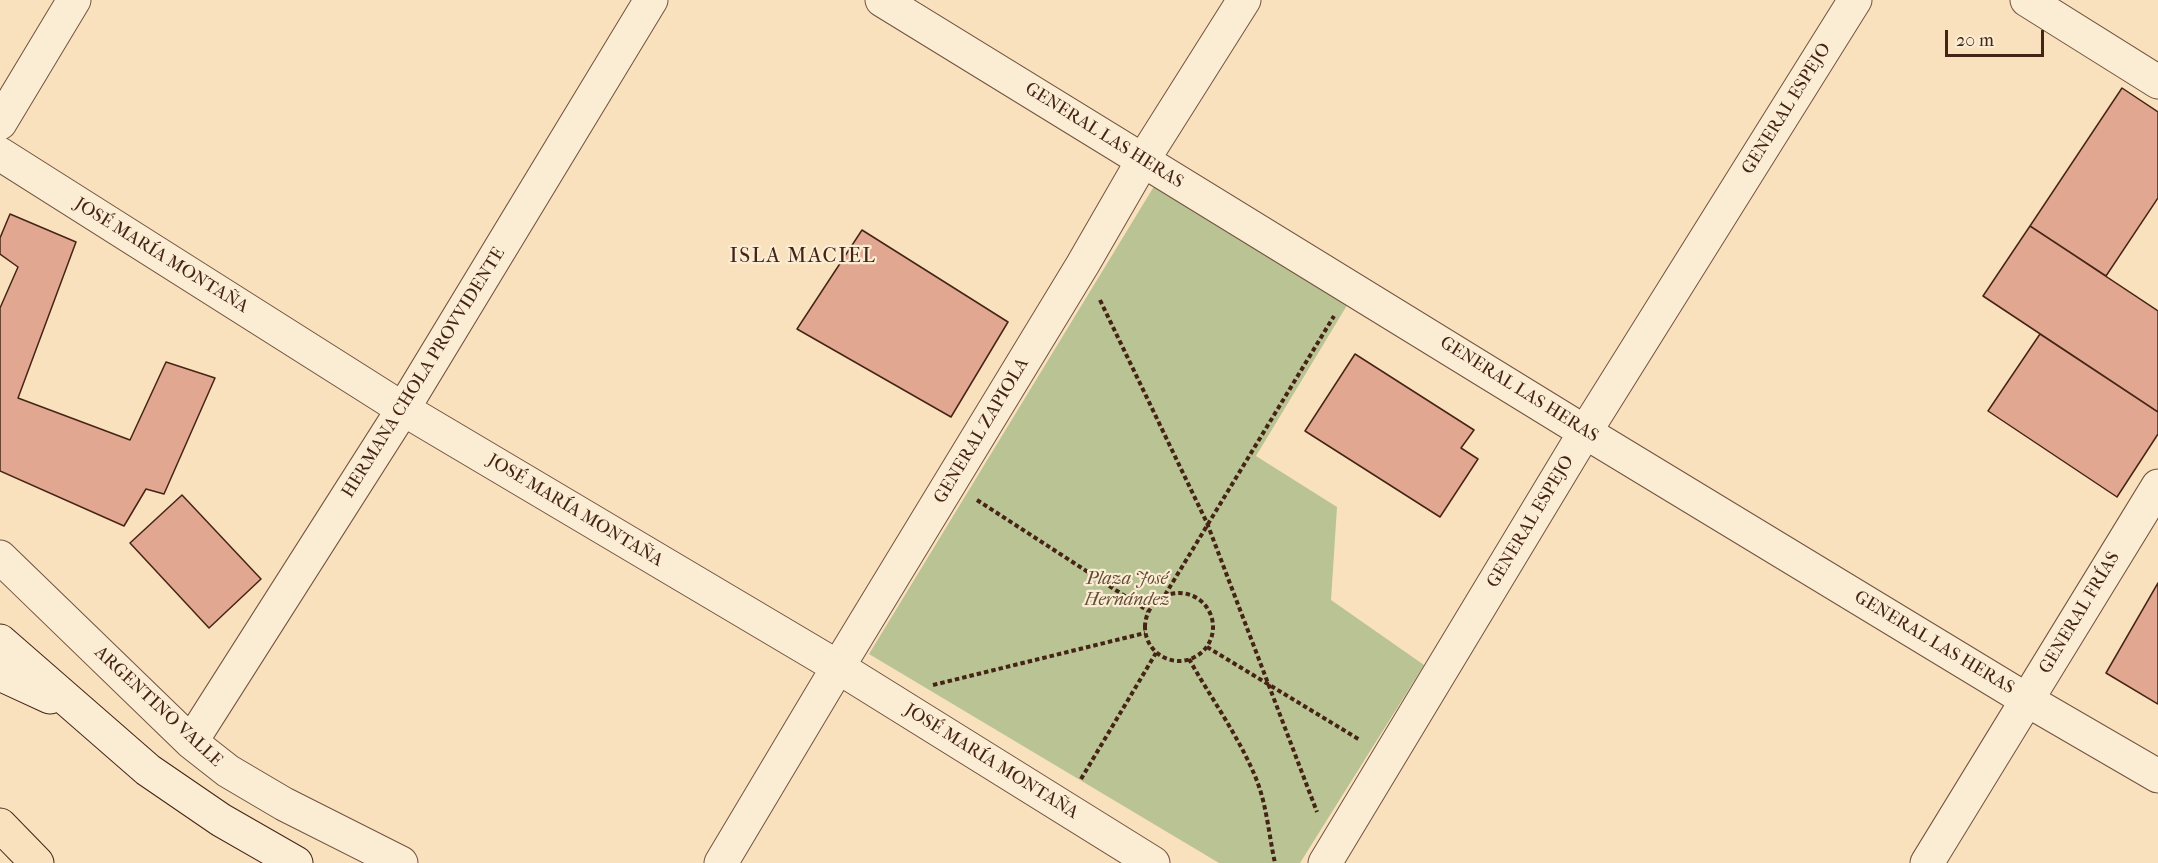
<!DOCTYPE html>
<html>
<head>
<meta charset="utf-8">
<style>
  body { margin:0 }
  #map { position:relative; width:2158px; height:863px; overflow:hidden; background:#f9e1bd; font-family:"IM FELL French Canon",serif }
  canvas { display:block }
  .scale { position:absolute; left:1945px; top:30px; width:99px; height:27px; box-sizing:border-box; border:3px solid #452416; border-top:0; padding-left:8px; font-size:18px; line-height:21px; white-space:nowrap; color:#452416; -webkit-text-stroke:4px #fbecd4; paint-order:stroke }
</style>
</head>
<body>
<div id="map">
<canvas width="2158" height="863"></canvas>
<div class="scale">20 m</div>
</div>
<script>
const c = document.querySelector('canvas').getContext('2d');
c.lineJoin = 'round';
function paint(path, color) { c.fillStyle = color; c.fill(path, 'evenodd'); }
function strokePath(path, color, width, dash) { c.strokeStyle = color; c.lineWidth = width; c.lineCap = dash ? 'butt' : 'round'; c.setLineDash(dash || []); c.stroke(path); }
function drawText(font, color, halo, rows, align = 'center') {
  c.font = font + ' "IM FELL French Canon",serif'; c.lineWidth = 4.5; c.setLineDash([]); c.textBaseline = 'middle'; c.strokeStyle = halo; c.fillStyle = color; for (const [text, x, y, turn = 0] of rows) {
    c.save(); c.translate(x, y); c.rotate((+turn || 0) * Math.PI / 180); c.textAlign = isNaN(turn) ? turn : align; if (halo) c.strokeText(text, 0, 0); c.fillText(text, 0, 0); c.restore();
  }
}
paint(new Path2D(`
  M1164 170 1352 297 1256 456 1337 507 1331 600 1424 665 1300 863H1219L869 654Z`), '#bac394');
const building = new Path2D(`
  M2122 88 2158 112V198L2106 276 2030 226Z
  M10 214 76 242 18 398 130 440 166 362 215 378 164 494 146 489 124 526 0 471V308L18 267 0 254V238Z
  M2030 226 2158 311V412L1983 296Z
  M862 230 1008 322 951 417 797 329Z
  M2040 334 2158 412V434L2117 497 1988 411Z
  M1355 354 1474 430 1461 448 1478 459 1440 517 1305 431Z
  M182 495 261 579 209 628 130 543Z
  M2158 583V704L2106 673Z`);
paint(building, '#e1a791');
strokePath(building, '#452416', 1.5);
const street = new Path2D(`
  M882 0 1585 432 2027 700 2158 776
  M2027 0 2158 82
  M0 123 74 0
  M0 154 403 409 838 667 1153 863
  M0 557 191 742 228 771 284 804 401 863
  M191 742 403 409 651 0
  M721 863 838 667 1083 264 1143 160 1244 0
  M1325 863 1585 432 1855 0
  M1927 863 2158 486`);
const secondary = new Path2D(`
  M0 641 148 770 221 820 296 863
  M0 674 50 697`);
const highway = new Path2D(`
  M0 825 37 863`);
strokePath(street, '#725340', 35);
strokePath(secondary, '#452416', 35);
strokePath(highway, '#452416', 35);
strokePath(new Path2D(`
  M1100 300 1207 523 1317 812
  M977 500 1148 611
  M1145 627a34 34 0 1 1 68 0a34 34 0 1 1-68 0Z
  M1165 595 1334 316
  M1207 647 1360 740
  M1189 659C1211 698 1241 740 1257 781 1267 807 1269 836 1275 863
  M933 685 1145 633
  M1081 779 1156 653`), '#452416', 4, [4.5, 3]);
strokePath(street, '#fbecd4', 33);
strokePath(secondary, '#fbecd4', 33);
strokePath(highway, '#f9e1bd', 33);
drawText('18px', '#452416', '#fbecd4', [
  ["GENERAL ESPEJO",1787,109,-58],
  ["GENERAL LAS HERAS",1104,136,32],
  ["JOSÉ MARÍA MONTAÑA",161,256,32],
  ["HERMANA CHOLA PROVVIDENTE",424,373,-58],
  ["GENERAL LAS HERAS",1519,390,32],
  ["GENERAL ZAPIOLA",982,431,-59],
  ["JOSÉ MARÍA MONTAÑA",575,511,31],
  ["GENERAL ESPEJO",1531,522,-59],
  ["GENERAL FRÍAS",2080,613,-59],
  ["GENERAL LAS HERAS",1934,643,31],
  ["ARGENTINO VALLE",158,707,43],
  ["JOSÉ MARÍA MONTAÑA",991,762,32]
]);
drawText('italic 18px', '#624c36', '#fbecd4', [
  ["Plaza José",1127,580],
  ["Hernández",1127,601]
]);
c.letterSpacing = '1.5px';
drawText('21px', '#452416', '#fbecd4', [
  ["ISLA MACIEL",803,257]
]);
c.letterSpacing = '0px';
</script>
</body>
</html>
